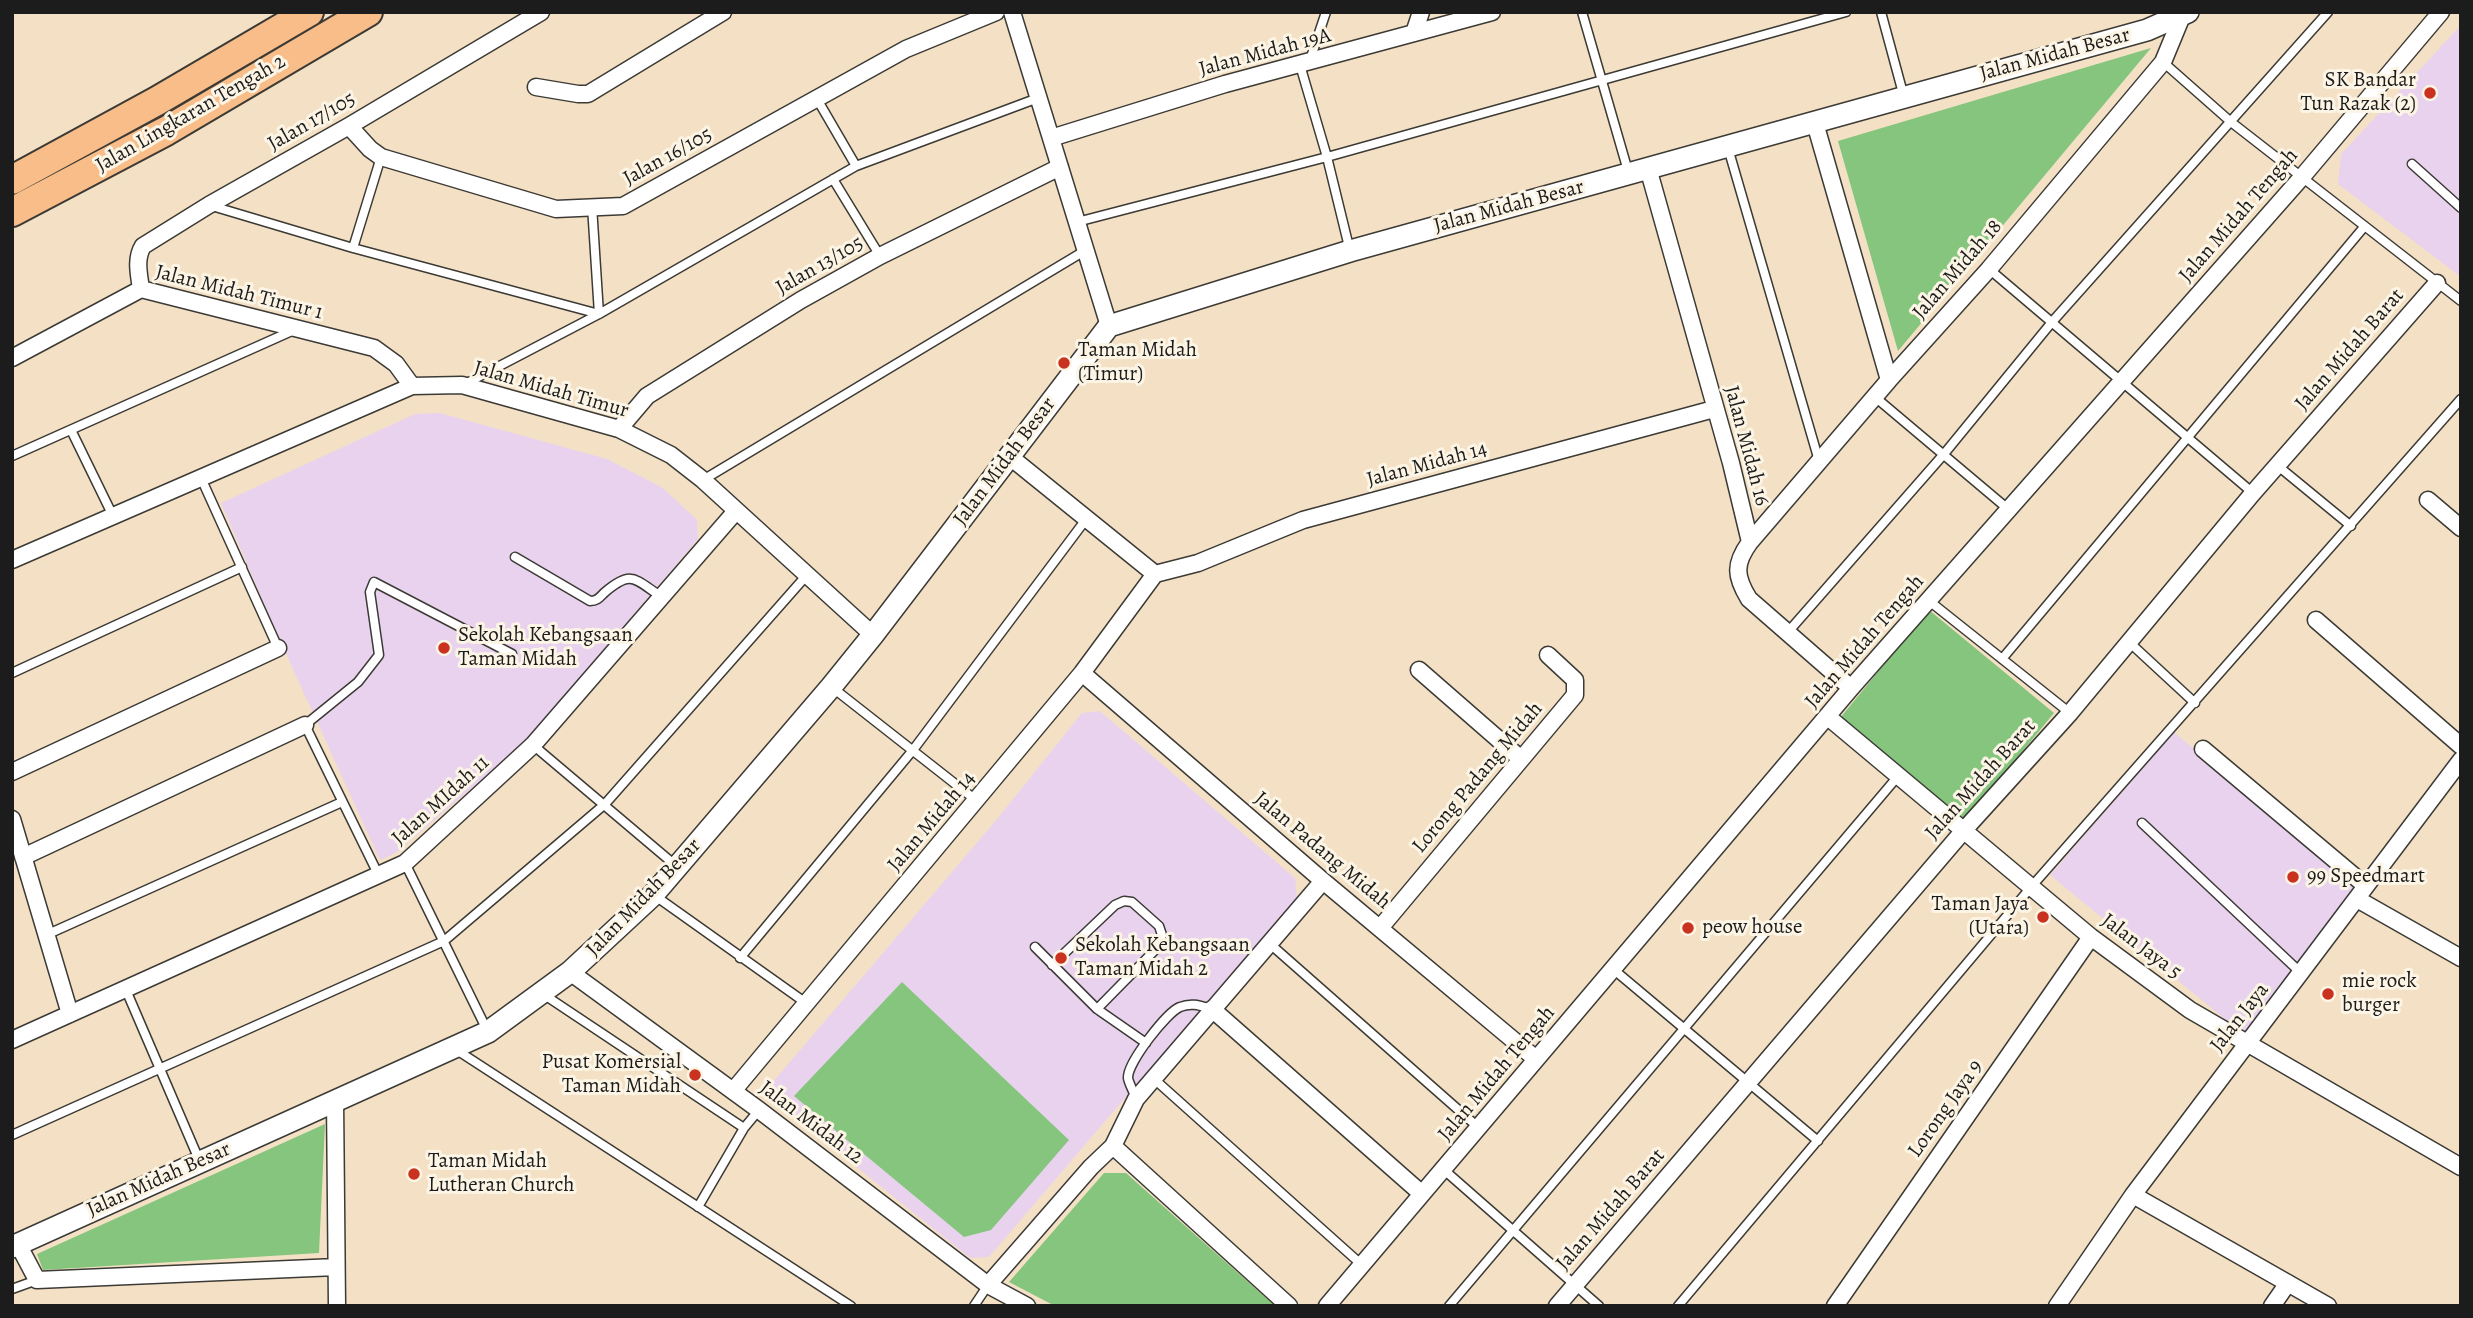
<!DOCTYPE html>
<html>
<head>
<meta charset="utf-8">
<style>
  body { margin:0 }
  #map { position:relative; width:2473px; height:1318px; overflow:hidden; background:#f4e1c5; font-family:Alegreya,serif }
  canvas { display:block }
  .frame { position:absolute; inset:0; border:14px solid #1c1c1c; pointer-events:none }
</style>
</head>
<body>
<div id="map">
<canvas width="2473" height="1318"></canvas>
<div class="frame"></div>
</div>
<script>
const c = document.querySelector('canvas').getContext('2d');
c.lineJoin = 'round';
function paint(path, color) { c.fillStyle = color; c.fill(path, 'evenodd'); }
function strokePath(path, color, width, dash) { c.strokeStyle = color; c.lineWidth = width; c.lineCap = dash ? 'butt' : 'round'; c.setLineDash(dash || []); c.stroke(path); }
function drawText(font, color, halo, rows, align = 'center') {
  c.font = font + ' Alegreya,serif'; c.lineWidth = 6; c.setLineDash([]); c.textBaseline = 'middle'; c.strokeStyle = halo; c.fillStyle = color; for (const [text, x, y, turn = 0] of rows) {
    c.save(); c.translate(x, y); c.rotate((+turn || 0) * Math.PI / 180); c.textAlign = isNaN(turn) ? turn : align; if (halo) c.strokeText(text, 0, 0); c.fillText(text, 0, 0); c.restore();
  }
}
paint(new Path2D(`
  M2461 25V277L2338 184 2341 154Z
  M440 413 607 459 663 488 697 520 698 539 523 744 396 853 380 860 276 632 221 503 415 414Z
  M1100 711 1295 878 1297 897 989 1257 970 1258 774 1101 772 1083 998 818 1082 713Z
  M2174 732 2357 888 2243 1034 2050 875Z`), '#e9d2ee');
paint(new Path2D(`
  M2151 48 1898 351 1838 141Z
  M1929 610 2054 713 1965 821 1840 718Z
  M902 982 1069 1140 991 1230 964 1237 794 1096Z
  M325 1124 319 1253 43 1270 37 1254Z
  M1104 1173H1126L1275 1306H1055L1009 1282Z`), '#85c57d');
const service = new Path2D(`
  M1582 12 1628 171
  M1881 12 1904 97
  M2163 62 2231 122 2461 301
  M1309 63 1326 12
  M1300 65 1327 157 1350 251
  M817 99 856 166
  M1728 148 1819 461
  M2412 164 2461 208
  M833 179 880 256
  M212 206 353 248 381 157
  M592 206 599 314
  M1077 222 1327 157 1846 12
  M353 248 599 314
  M1989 269 2253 493
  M465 384 599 314 856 166 1038 98
  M1875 397 2008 509
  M71 430 113 516
  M12 456 294 330
  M2278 466 2351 526
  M201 478 278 648
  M703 480 1086 250
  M515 557 590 601C597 601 599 598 604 593 632 569 634 579 662 597
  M1928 600 2070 713
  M1788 632 1944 454 2052 322 2328 12
  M2129 642 2195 703
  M2002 659 2364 227
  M12 673 242 567
  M833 688 977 801
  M533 745 675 865
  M2142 823 2301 973
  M405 863 487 1030
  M379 876 305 725 358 682 379 655 370 592 374 582 512 654
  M654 895 806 1003
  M46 935 342 802
  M1269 943 1479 1128
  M1035 947 1097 1009 1146 1043
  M740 958 913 750 1087 518
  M1052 965 1115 905 1124 901 1132 902 1159 926 1162 935 1158 947 1097 1009
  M1613 969 1818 1141
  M126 990 200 1162
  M543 994 744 1128
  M455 1049 851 1306
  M1153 1078 1362 1265
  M1136 1099C1134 1092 1129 1084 1128 1078 1127 1063 1167 1012 1180 1007 1192 1002 1201 1006 1212 1009
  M12 1135 444 941 605 804 806 576
  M1443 1169 1599 1306
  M698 1207 744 1128 759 1110
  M12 1289 37 1280
  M974 1306 988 1285
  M1449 1306 1899 775
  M1678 1306 2032 886 2461 399`);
const minor = new Path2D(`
  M1012 12 1109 326
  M1414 33 1421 12
  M536 87 578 94H588L723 12
  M1815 123 1889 380
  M349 126 370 149 381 157 556 209 623 206 906 49 996 12
  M1051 138 1225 84 1492 12
  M1648 168 1731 463 1750 542C1734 564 1735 576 1749 599L1851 688
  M141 289C139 274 135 259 143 246L209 205 349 126 541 12
  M12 358 141 289 374 348 396 364 412 386
  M619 429 647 396 801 300 880 256 1060 167
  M1009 456 1155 574
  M2428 500 2461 528
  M1750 542 1889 380 1989 269 2163 62 2182 16
  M12 560 412 386 462 385 619 429 671 455 703 480 873 635
  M2316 620 2461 746
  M1419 670 1521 759
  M1082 673 1323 881 1536 1059
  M1828 717 2091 937 2190 1010 2461 1167
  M2203 749 2366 886
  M12 772 278 648
  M12 819 70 1014
  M23 857 305 725
  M2357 899 2461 958
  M1380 928 1575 695V680L1548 655
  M570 972 759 1110 988 1285 1027 1306
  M1212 1009 1422 1194
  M12 1040 405 863 533 745 736 511
  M733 1091 1082 673 1155 574 1198 563 1303 520 1714 409
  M335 1100 337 1306
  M1113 1146 1289 1306
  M2133 1195 2328 1306
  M18 1244 37 1280 336 1267
  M988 1285 1091 1167 1113 1146 1136 1099 1323 881
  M1327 1306 1851 688 2302 177 2441 12
  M1557 1306 1965 829 2070 713 2253 493 2437 283
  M1835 1306 2091 937
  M2057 1306 2133 1195 2461 760
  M2272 1306 2288 1283`);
const tertiary = new Path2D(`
  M12 1247 488 1032 570 972 653 895 831 687 873 635 1109 326 1350 251 2147 30 2188 12`);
const trunk = new Path2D(`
  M12 180 157 101 309 12
  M12 212 166 131 368 12`);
strokePath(service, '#3c3a35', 11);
strokePath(minor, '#3c3a35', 19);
strokePath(tertiary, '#3c3a35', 24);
strokePath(trunk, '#3c3a35', 32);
strokePath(service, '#fff', 8);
strokePath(minor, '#fff', 16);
strokePath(tertiary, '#fff', 21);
strokePath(trunk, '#f8bd88', 28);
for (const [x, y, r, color] of [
  [2430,93,7,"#c8321e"],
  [1064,363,7,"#c8321e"],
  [444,648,7,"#c8321e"],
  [2293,877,7,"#c8321e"],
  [2043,917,7,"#c8321e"],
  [1688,928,7,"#c8321e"],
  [1061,958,7,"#c8321e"],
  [2328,994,7,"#c8321e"],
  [695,1075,7,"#c8321e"],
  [414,1174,7,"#c8321e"]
]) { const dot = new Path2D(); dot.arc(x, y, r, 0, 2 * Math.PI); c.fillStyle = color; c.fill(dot); strokePath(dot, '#fcf5e5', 2.5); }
drawText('21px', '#1c1c1c', '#fcf5e5', [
  ["Jalan Midah 19A",1265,53,-15],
  ["Jalan Midah Besar",2055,55,-15],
  ["Jalan Lingkaran Tengah 2",191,114,-30],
  ["Jalan 17/105",312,122,-30],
  ["Jalan 16/105",668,157,-29],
  ["Jalan Midah Besar",1509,207,-15],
  ["Jalan Midah Tengah",2239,216,-49],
  ["Jalan 13/105",820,266,-30],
  ["Jalan Midah 18",1958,270,-49],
  ["Jalan Midah Timur 1",239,293,14],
  ["Jalan Midah Barat",2350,350,-49],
  ["Jalan Midah Timur",551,390,16],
  ["Jalan Midah 16",1746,446,75],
  ["Jalan Midah Besar",1005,462,-53],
  ["Jalan Midah 14",1427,465,-15],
  ["Jalan Midah Tengah",1865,642,-49],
  ["Lorong Padang Midah",1478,778,-50],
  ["Jalan Midah Barat",1981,780,-48],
  ["Jalan MIdah 11",441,801,-42],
  ["Jalan Midah 14",932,822,-50],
  ["Jalan Padang Midah",1322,851,40],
  ["Jalan Midah Besar",644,898,-46],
  ["Jalan Jaya 5",2141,947,37],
  ["Jalan Jaya",2240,1018,-52],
  ["Jalan Midah Tengah",1497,1074,-50],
  ["Lorong Jaya 9",1946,1109,-55],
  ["Jalan Midah 12",811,1123,37],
  ["Jalan Midah Besar",159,1180,-24],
  ["Jalan Midah Barat",1611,1210,-49]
]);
drawText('21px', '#1c1c1c', '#fcf5e5', [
  ["SK Bandar",2416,81,"right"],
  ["Tun Razak (2)",2416,105,"right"],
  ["Taman Midah",1078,351],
  ["(Timur)",1078,375],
  ["Sekolah Kebangsaan",458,636],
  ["Taman Midah",458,660],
  ["99 Speedmart",2307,877],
  ["Taman Jaya",2029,905,"right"],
  ["(Utara)",2029,929,"right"],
  ["peow house",1702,928],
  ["Sekolah Kebangsaan",1075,946],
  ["Taman Midah 2",1075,970],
  ["mie rock",2342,982],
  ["burger",2342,1006],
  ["Pusat Komersial",681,1063,"right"],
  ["Taman Midah",681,1087,"right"],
  ["Taman Midah",428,1162],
  ["Lutheran Church",428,1186]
], 'left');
</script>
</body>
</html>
